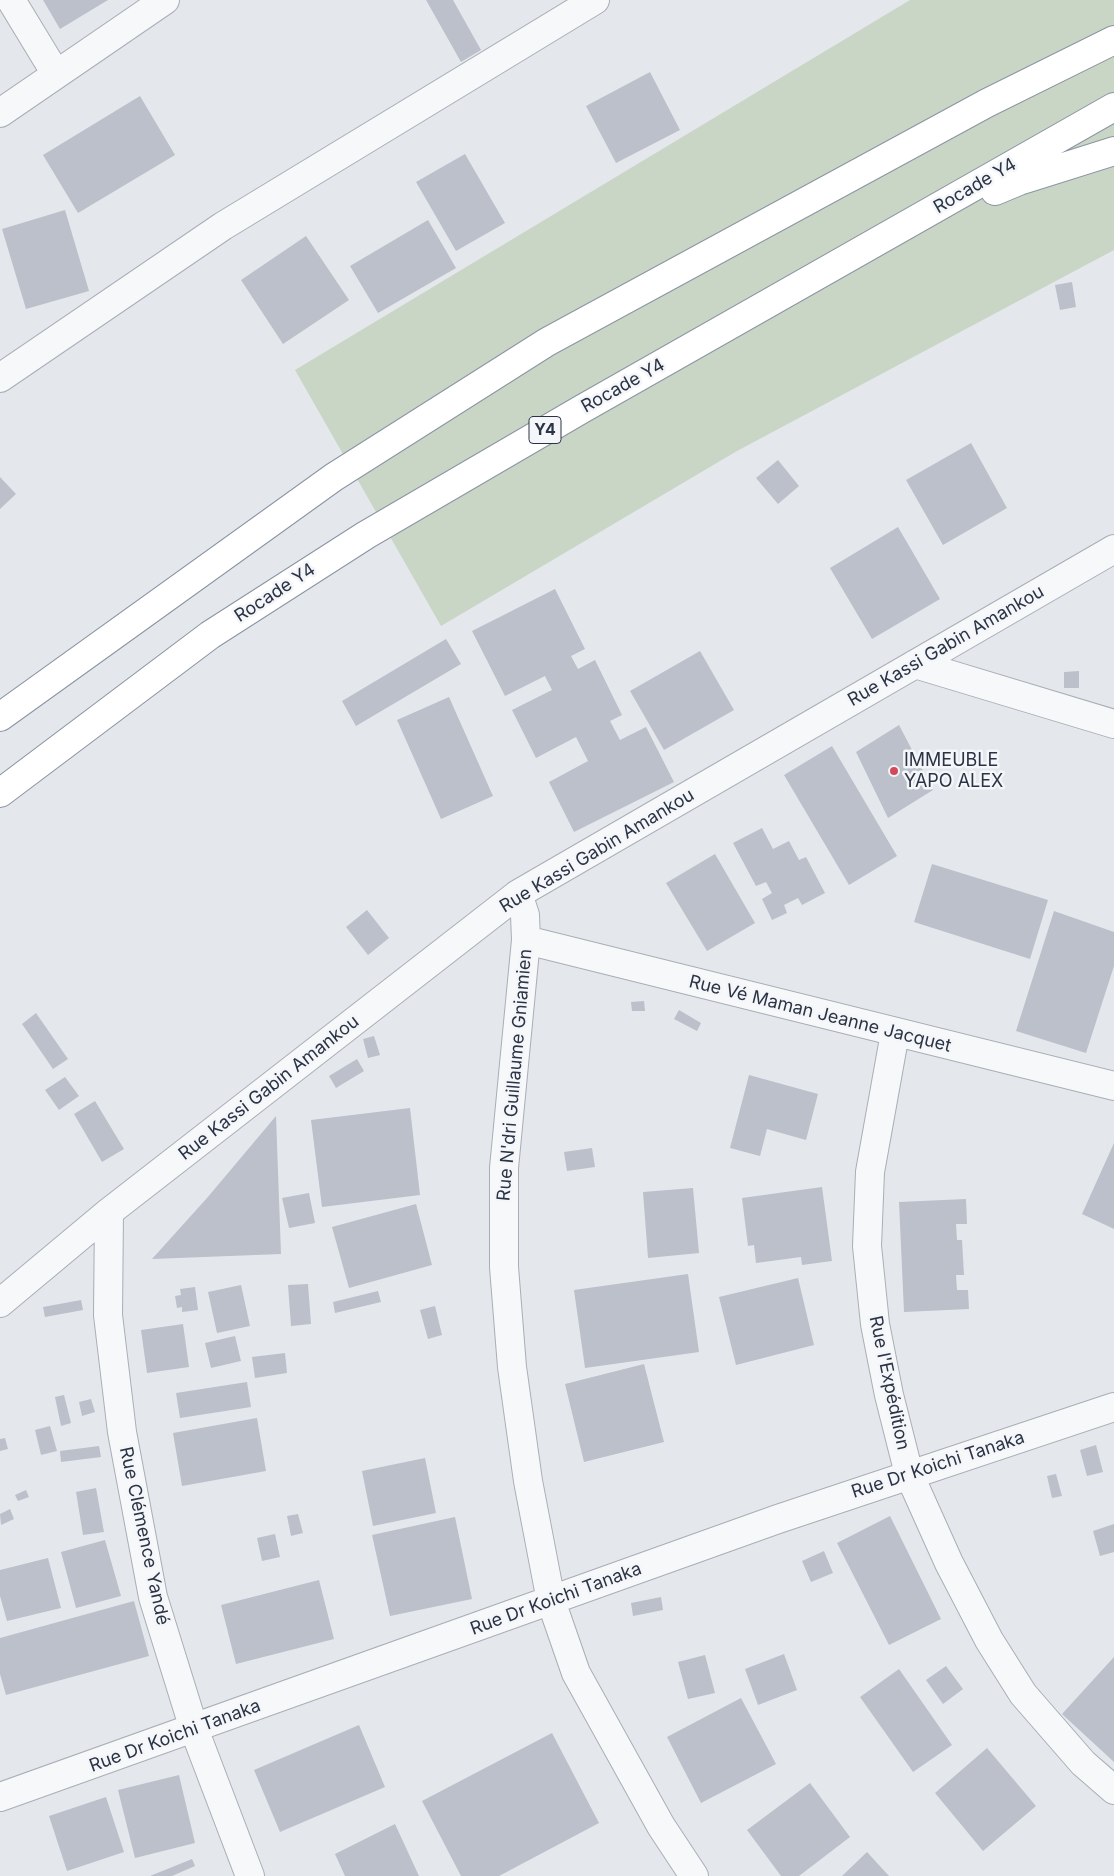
<!DOCTYPE html>
<html>
<head>
<meta charset="utf-8">
<style>
  body { margin:0 }
  canvas { display:block; background:#e4e7ec }
</style>
</head>
<body>
<canvas width="1114" height="1876"></canvas>
<script>
const c = document.querySelector('canvas').getContext('2d');
c.lineJoin = 'round';
function paint(path, color) { c.fillStyle = color; c.fill(path, 'evenodd'); }
function strokePath(path, color, width, dash) { c.strokeStyle = color; c.lineWidth = width; c.lineCap = dash ? 'butt' : 'round'; c.setLineDash(dash || []); c.stroke(path); }
function drawText(font, color, halo, rows, align = 'center') {
  c.font = font + ' Inter,sans-serif'; c.lineWidth = 5; c.setLineDash([]); c.textBaseline = 'middle'; c.strokeStyle = halo; c.fillStyle = color; for (const [text, x, y, turn = 0] of rows) {
    c.save(); c.translate(x, y); c.rotate((+turn || 0) * Math.PI / 180); c.textAlign = isNaN(turn) ? turn : align; if (halo) c.strokeText(text, 0, 0); c.fillText(text, 0, 0); c.restore();
  }
}
paint(new Path2D(`
  M910 0H1114V250L737 451 441 626 295 370Z`), '#c9d6c5');
paint(new Path2D(`
  M43 0H108L60 29Z
  M426 0H453L481 50 461 62Z
  M650 72 680 130 616 163 586 106Z
  M140 96 175 155 78 213 43 155Z
  M465 154 505 223 456 251 416 182Z
  M65 210 89 291 26 309 2 229Z
  M428 220 456 268 378 313 350 266Z
  M306 236 349 300 283 344 241 280Z
  M1072 282 1076 307 1060 310 1055 285Z
  M971 443 1007 508 943 545 906 480Z
  M778 460 799 486 778 504 756 478Z
  M0 477 16 494 0 509Z
  M898 527 940 599 872 639 830 568Z
  M555 589 585 649 571 656 578 669 595 660 622 715 610 721 620 740 646 727 674 782 574 832 549 782 588 761 576 737 536 758 512 710 552 690 545 676 505 696 472 631Z
  M446 639 461 664 356 726 342 701Z
  M700 651 734 710 664 750 630 691Z
  M1079 671V688H1064V672Z
  M449 697 493 796 441 819 397 720Z
  M899 725 933 790 888 818 856 752Z
  M832 746 897 856 849 885 784 775Z
  M762 828 773 849 789 841 799 860 806 857 825 893 802 905 798 898 784 905 787 913 772 920 762 899 772 893 766 882 756 886 733 843Z
  M715 854 755 923 707 951 666 883Z
  M932 864 1048 900 1030 959 914 922Z
  M367 910 389 938 368 955 346 927Z
  M1054 911 1114 932V966L1086 1053 1016 1031Z
  M644 1001 645 1011H632L631 1002Z
  M679 1010 701 1023 697 1031 674 1019Z
  M36 1013 68 1059 53 1069 22 1024Z
  M374 1036 380 1055 368 1058 363 1039Z
  M357 1059 364 1071 336 1088 329 1076Z
  M749 1075 818 1094 806 1140 767 1129 760 1156 730 1148Z
  M65 1077 79 1096 59 1110 45 1090Z
  M95 1101 124 1149 102 1162 74 1114Z
  M410 1108 420 1195 322 1207 311 1120Z
  M276 1116 281 1254 152 1259 207 1198Z
  M1114 1143V1229L1082 1214Z
  M592 1148 595 1167 567 1171 564 1152Z
  M822 1187 832 1261 802 1265 801 1257 756 1263 754 1245 748 1246 742 1198Z
  M693 1188 699 1253 648 1258 643 1192Z
  M309 1193 315 1223 289 1228 282 1198Z
  M966 1199 967 1224H956L957 1240H962L964 1275H956L957 1290H968L969 1309 904 1312 899 1202Z
  M416 1204 432 1265 349 1288 332 1227Z
  M688 1274 699 1352 585 1368 574 1290Z
  M798 1278 814 1345 736 1365 719 1297Z
  M308 1284 311 1324 291 1326 288 1285Z
  M241 1285 250 1326 217 1333 208 1292Z
  M195 1287 198 1310 182 1312V1307L177 1308 175 1296 181 1295 180 1289Z
  M378 1291 381 1302 335 1313 333 1302Z
  M81 1300 83 1310 45 1317 43 1307Z
  M435 1306 442 1335 428 1339 420 1310Z
  M183 1324 189 1367 147 1373 141 1330Z
  M235 1336 241 1361 211 1368 205 1343Z
  M285 1353 287 1373 255 1378 252 1357Z
  M644 1364 664 1442 584 1462 565 1384Z
  M247 1382 251 1407 180 1418 176 1393Z
  M64 1395 71 1423 61 1426 55 1397Z
  M91 1399 95 1412 82 1416 79 1402Z
  M257 1418 266 1471 182 1486 173 1433Z
  M50 1426 57 1451 41 1455 35 1430Z
  M5 1438 8 1449 0 1451V1439Z
  M1096 1445 1103 1472 1087 1476 1080 1450Z
  M99 1446 101 1457 61 1462 60 1451Z
  M425 1458 436 1513 373 1526 362 1471Z
  M1056 1474 1062 1496 1052 1498 1047 1476Z
  M96 1488 104 1532 83 1535 76 1492Z
  M26 1490 29 1497 18 1501 15 1495Z
  M10 1509 14 1519 1 1525 0 1514Z
  M298 1514 303 1533 291 1536 287 1516Z
  M890 1516 941 1619 889 1645 837 1543Z
  M455 1517 472 1599 390 1616 372 1535Z
  M1114 1524V1552L1100 1556 1093 1531Z
  M275 1534 280 1557 262 1561 257 1538Z
  M105 1540 121 1596 76 1608 61 1552Z
  M824 1551 833 1573 811 1582 802 1561Z
  M48 1558 61 1608 7 1621 0 1596V1570Z
  M319 1580 334 1639 236 1664 221 1605Z
  M661 1597 663 1610 633 1616 631 1603Z
  M134 1601 149 1656 6 1695 0 1674V1638Z
  M784 1654 797 1690 758 1705 745 1669Z
  M705 1655 715 1693 688 1699 678 1662Z
  M1114 1657V1762L1062 1714Z
  M946 1666 963 1689 943 1704 926 1680Z
  M899 1669 952 1745 913 1772 860 1697Z
  M741 1698 776 1764 701 1803 667 1737Z
  M359 1725 385 1787 280 1832 254 1770Z
  M552 1733 599 1823 499 1876H461L422 1801Z
  M987 1748 1036 1806 983 1851 935 1793Z
  M179 1775 195 1843 135 1858 118 1790Z
  M810 1783 850 1837 799 1876H781L747 1830Z
  M106 1797 124 1852 67 1871 49 1816Z
  M395 1824 419 1876H345L335 1854Z
  M867 1852 889 1876H842Z
  M192 1859 195 1866 172 1876H150Z`), '#bbc0ca');
const minor = new Path2D(`
  M11 0 56 74
  M0 113 165 0
  M0 378 223 226 595 0
  M915 664 1114 724
  M518 894 525 915 526 940 504 1168V1267L512 1367 528 1481 551 1601 576 1673 661 1826 694 1876
  M526 940 1114 1086
  M895 1033 870 1172 867 1246 875 1324 889 1395 909 1474 949 1563 989 1640 1023 1694 1083 1763 1114 1790
  M109 1212 108 1315 122 1432 153 1597 194 1729 250 1876
  M0 1303 109 1212 518 894 1114 549
  M0 1797 778 1519 1114 1407`);
const highway = new Path2D(`
  M995 191 1019 181 1114 151
  M0 717 334 477 547 342 987 103 1114 40
  M0 793 210 635 366 535 582 409 1114 107`);
strokePath(minor, '#a9aeb7', 30);
strokePath(highway, '#8b94a3', 30);
strokePath(minor, '#f7f8fa', 28);
strokePath(highway, '#fff', 28);
for (const [x, y, r, color] of [
  [894,771,5,"#d1495b"]
]) { const dot = new Path2D(); dot.arc(x, y, r, 0, 2 * Math.PI); c.fillStyle = color; c.fill(dot); strokePath(dot, '#f4f6f9', 2); }
for (const [x, y, w] of [
  [545,430,32]
]) { const box = new Path2D(); box.roundRect(x - w / 2, y - 13.5, w, 27, 4); c.fillStyle = '#f4f6f9'; c.fill(box); strokePath(box, '#2b3445', 1); }
drawText('bold 16px', '#2b3445', null, [
  ["Y4",545,430]
]);
drawText('18px', '#2b3445', '#f4f6f9', [
  ["Rocade Y4",975,186,-30],
  ["Rocade Y4",623,386,-29],
  ["Rocade Y4",275,593,-33],
  ["Rue Kassi Gabin Amankou",946,646,-30],
  ["Rue Kassi Gabin Amankou",597,851,-31],
  ["Rue Vé Maman Jeanne Jacquet",820,1014,14],
  ["Rue N'dri Guillaume Gniamien",515,1075,-85],
  ["Rue Kassi Gabin Amankou",269,1088,-38],
  ["Rue l'Expédition",889,1383,78],
  ["Rue Dr Koichi Tanaka",938,1465,-18],
  ["Rue Clémence Yandé",144,1536,78],
  ["Rue Dr Koichi Tanaka",556,1599,-20],
  ["Rue Dr Koichi Tanaka",175,1736,-20]
]);
drawText('18px', '#2b3445', '#f4f6f9', [
  ["IMMEUBLE",904,761],
  ["YAPO ALEX",904,782]
], 'left');
</script>
</body>
</html>
